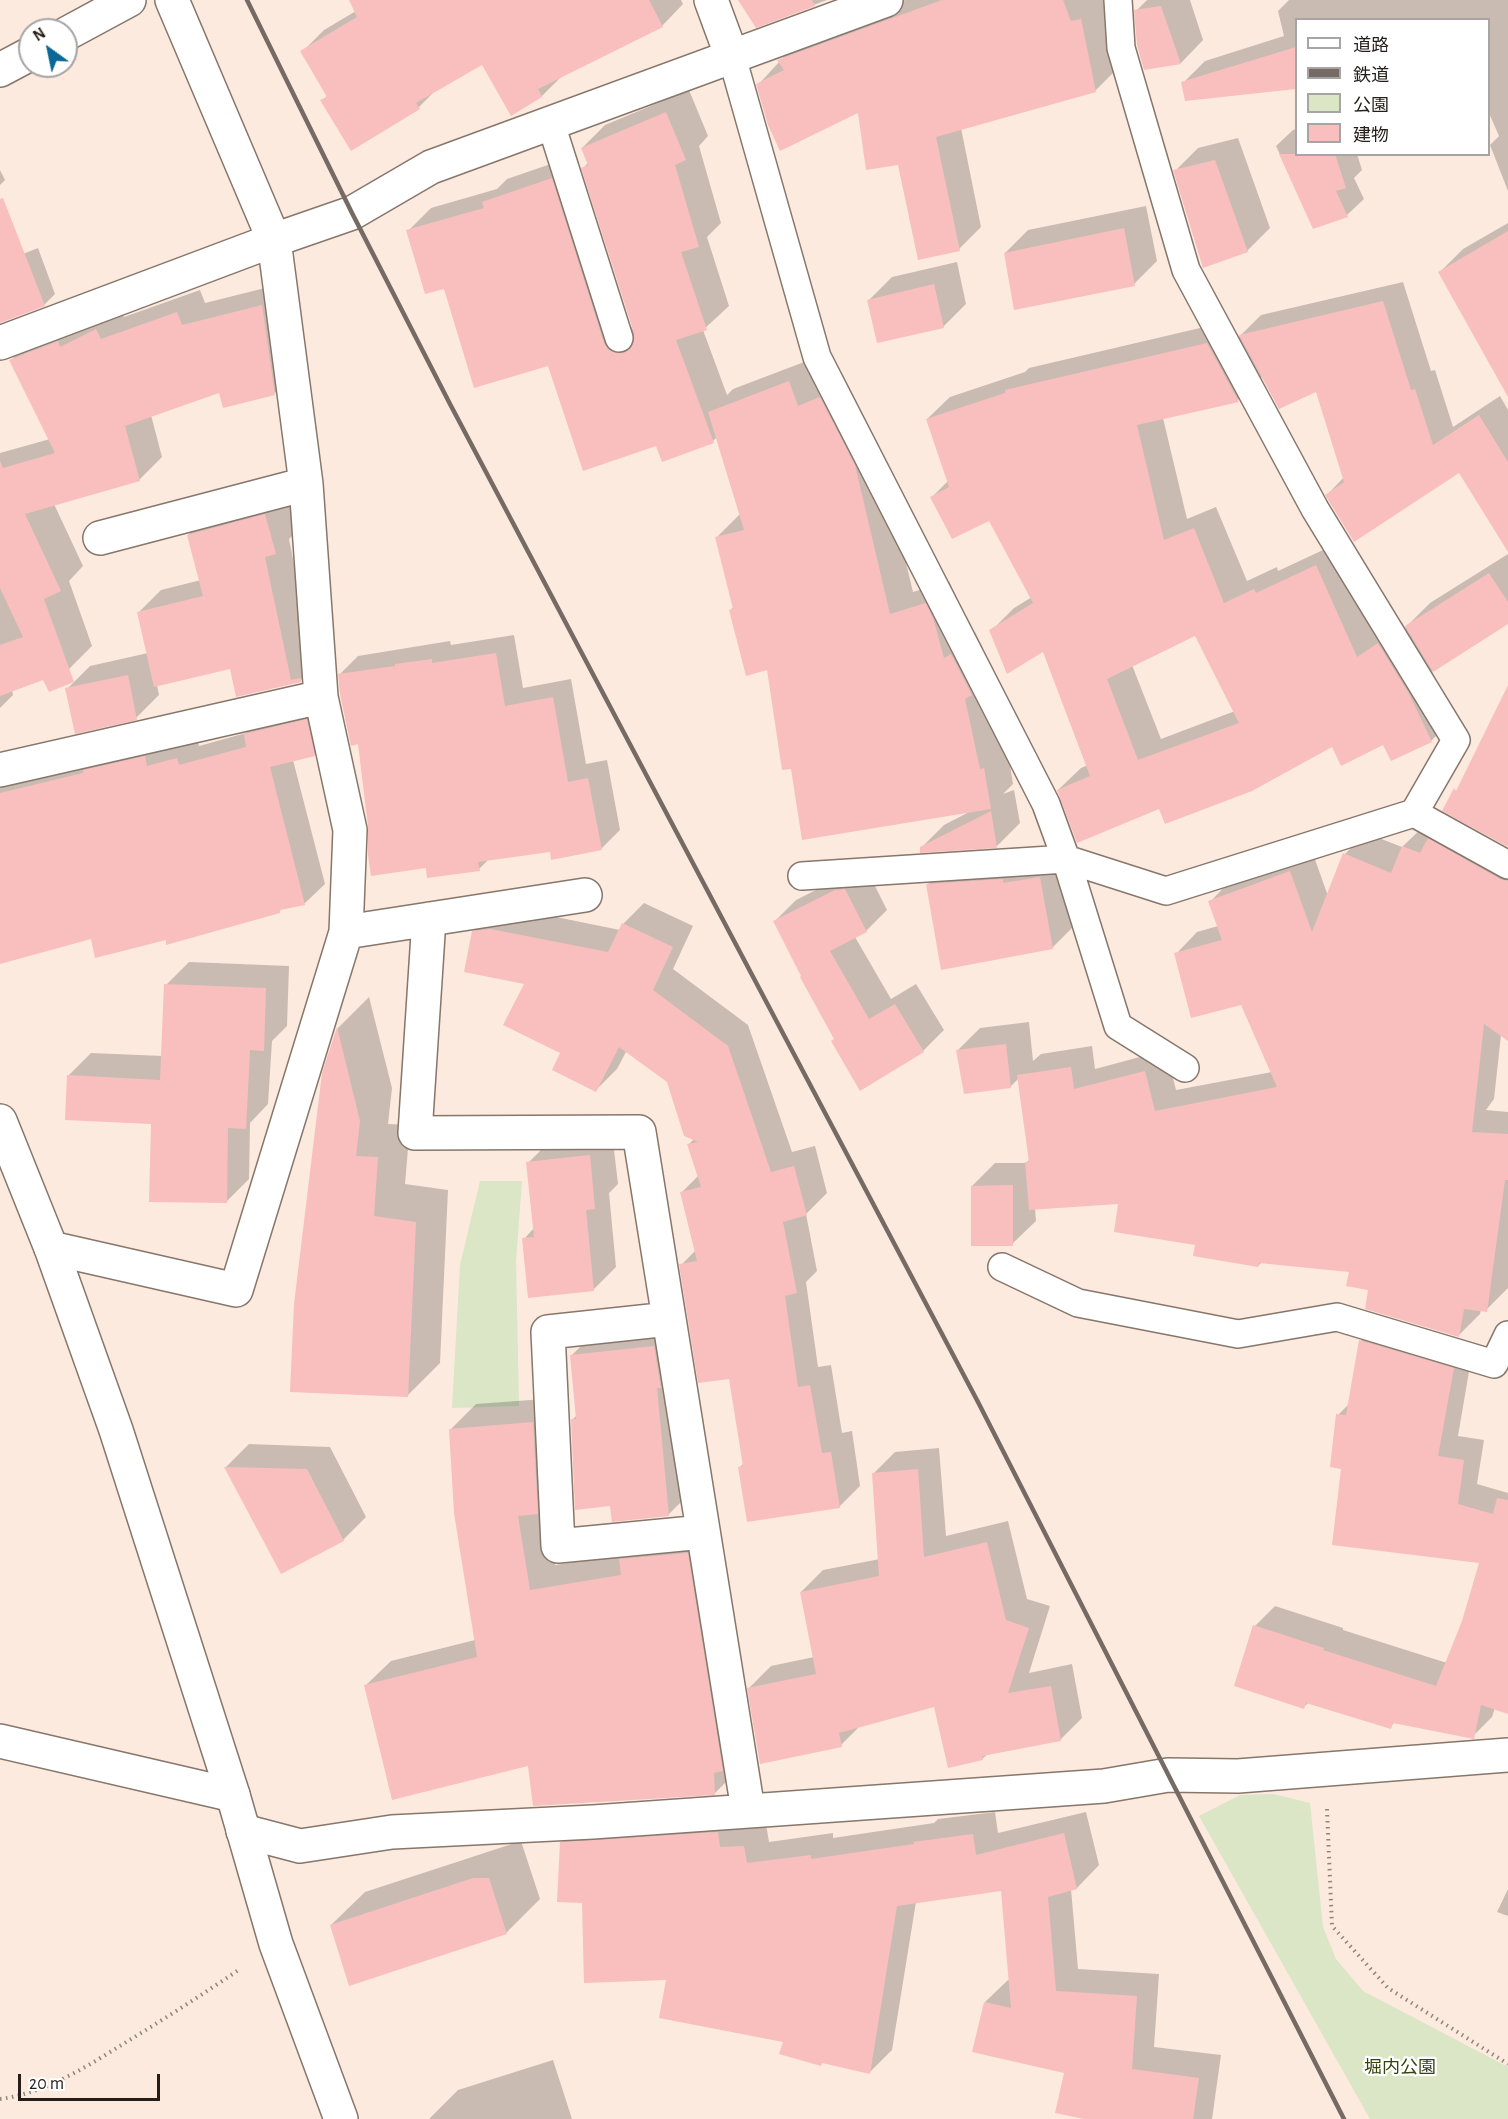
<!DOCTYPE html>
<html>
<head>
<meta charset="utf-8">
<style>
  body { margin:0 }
  #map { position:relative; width:1508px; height:2119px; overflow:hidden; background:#fceade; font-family:"Alegreya Sans","Noto Sans JP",sans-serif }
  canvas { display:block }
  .legend { position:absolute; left:1295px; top:18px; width:195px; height:138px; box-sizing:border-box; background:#fff; border:2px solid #a7a5a3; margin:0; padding:8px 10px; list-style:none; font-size:18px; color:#241d19 }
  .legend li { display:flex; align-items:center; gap:12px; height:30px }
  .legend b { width:30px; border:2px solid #a7a5a3 }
  .north { position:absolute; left:18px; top:18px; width:60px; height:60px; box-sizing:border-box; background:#fff; border:2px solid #a7a5a3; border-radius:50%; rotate:327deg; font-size:16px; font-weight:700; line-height:24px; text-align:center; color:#241d19 }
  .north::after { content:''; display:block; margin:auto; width:21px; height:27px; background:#0b6797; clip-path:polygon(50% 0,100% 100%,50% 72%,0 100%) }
  .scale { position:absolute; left:18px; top:2074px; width:142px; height:27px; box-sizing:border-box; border:3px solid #241d19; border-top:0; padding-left:8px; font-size:18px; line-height:21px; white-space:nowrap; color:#241d19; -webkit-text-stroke:4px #fff; paint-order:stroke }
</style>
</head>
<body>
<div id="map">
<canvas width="1508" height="2119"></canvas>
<ul class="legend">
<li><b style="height:8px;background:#fff"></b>道路</li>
<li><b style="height:8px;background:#766b64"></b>鉄道</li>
<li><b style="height:16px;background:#dae6c5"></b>公園</li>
<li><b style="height:16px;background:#f9bebe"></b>建物</li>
</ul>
<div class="north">N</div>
<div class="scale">20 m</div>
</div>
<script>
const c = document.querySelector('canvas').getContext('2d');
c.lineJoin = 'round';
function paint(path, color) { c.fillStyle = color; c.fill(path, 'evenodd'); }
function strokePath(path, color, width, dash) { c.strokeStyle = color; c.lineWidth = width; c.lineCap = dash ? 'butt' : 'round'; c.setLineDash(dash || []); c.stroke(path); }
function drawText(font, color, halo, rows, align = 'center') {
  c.font = font + ' "Alegreya Sans","Noto Sans JP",sans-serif'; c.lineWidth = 4.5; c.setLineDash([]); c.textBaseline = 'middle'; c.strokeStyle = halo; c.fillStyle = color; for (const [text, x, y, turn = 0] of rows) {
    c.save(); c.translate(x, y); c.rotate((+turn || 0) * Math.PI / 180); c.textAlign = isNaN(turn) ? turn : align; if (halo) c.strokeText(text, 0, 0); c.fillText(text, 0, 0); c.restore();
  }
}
paint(new Path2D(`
  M480 1181H522L516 1261 519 1406 452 1408 460 1265Z
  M1273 1794 1310 1803 1323 1927 1336 1959 1363 1991 1508 2067V2119H1370L1199 1816 1240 1795Z`), '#dae6c5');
paint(new Path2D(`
  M350 0H681L683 4 662 26 563 75 542 96 482 63 437 89 419 107 322 101 328 95 302 52 324 30 356 11Z
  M740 0H827L757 26Z
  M905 0H1103L1117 69 1095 91 961 128 981 227 959 249 900 163 860 110 758 85 801 38Z
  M1147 0H1190L1203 40 1181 63 1145 68 1136 11Z
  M1289 0H1508V191L1490 145 1499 136 1488 111V20H1296V87L1186 99 1183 83 1205 61 1284 36 1278 11Z
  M689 90 708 136 699 146 721 223 707 237 729 306 703 330 727 395 733 389 812 359 821 384 843 375 877 442 913 592 949 581 955 594 967 636 975 632 994 671 988 678 1007 746 1013 784 1003 794 1014 790 1020 823 997 846 922 851 921 848 944 825 971 811 792 767 768 669 730 610 734 607 716 538 740 514 717 437 713 441 657 444 445 287 408 231 431 208 497 189 507 179 574 156 627 320 634 331 583 168 589 162 582 148 605 125Z
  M1296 129V154H1357L1362 170 1354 178 1364 199 1347 215 1314 227 1276 146 1293 130Z
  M1238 138 1270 228 1247 251 1175 171 1198 148Z
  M0 170 5 180 0 185Z
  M1146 206 1157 261 1134 284 1005 253 1028 230Z
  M1508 223V347L1440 272 1463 249Z
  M38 248 55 294 44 305 0 321V263Z
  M957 262 966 304 943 327 869 300 892 277Z
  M1403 282 1431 371 1435 370 1453 427 1500 396 1508 410V545L1460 471 1327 495 1344 477 1317 389 1263 376 1238 400 1163 418 1187 519 1216 507 1247 581 1277 567 1278 571 1338 543 1380 635 1402 622 1405 628 1430 603 1508 554V622L1432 671 1454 718 1431 741 1392 759 1384 743 1332 745 1160 807 1058 790 1081 768 1088 765 1044 650 991 631 1014 608 1032 597 990 519 932 497 948 481 927 419 950 397 1025 372 1029 368 1230 321 1239 337 1261 315ZM1196 634 1235 711 1161 739 1132 665Z
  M285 283 298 370 275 393 220 391 151 415 162 457 139 480 54 504 83 566 69 581 92 646 69 669 12 690 13 695 0 708V453L50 439 11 360 34 337 119 307 124 317 200 290 205 303Z
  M288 492 298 530 289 539 313 658H324L300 681 237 695 231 667 157 685 159 695 136 718 67 689 90 666 148 653 138 613 161 590 201 580 188 535 211 512Z
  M514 635 523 688 571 679 586 764 607 760 620 830 601 849 551 851 489 859 479 869 427 867 370 826 360 743 340 674 358 656 450 641 451 645Z
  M326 701 334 735 314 755 293 760 325 884 305 903 283 907 279 912 168 938H92L0 963V779L197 739 199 746 246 733 265 714Z
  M1425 825 1508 850V1040L1501 1035 1494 1099 1486 1110 1508 1112V1288L1486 1310H1481L1480 1314 1459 1335 1370 1289 1351 1270 1262 1262 1258 1266 1197 1244 1120 1203 1035 1208 1036 1221 1012 1244 972 1186 995 1163H1026L1030 1159 1019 1078 1010 1087 957 1051 980 1028 1029 1022 1033 1061 1041 1054 1092 1046 1095 1069 1166 1050 1176 1090 1272 1072 1242 1003 1176 954 1197 932 1218 926 1210 902 1231 880 1312 851 1328 896 1345 854 1366 833 1402 847Z
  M1063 854 1075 925 1052 948 928 884 951 861Z
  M866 868 887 910 866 931 855 937 891 999 916 984 944 1030 923 1051 836 1039 775 921 796 900 858 869Z
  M644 903 693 926 673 969 748 1025 792 1152 815 1146 827 1193 806 1214 817 1271 806 1282 818 1367 831 1365 842 1433 852 1431 860 1486 839 1507 740 1467 744 1463 730 1377 681 1265 696 1250 682 1192 699 1175 689 1144 694 1139 668 1081 627 1050 617 1069 596 1090 562 1052 526 982 473 932 495 911 512 908 620 930 623 924Z
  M189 962 289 966 287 1026 272 1041 268 1104 250 1123 249 1179 226 1202 152 1123 68 1076 91 1053 163 1056 166 985Z
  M369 997 392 1088 388 1124 410 1125 405 1184 448 1190 440 1363 408 1395 324 1073 338 1028Z
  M612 1133 618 1184 609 1193 616 1267 593 1290 524 1239 534 1228 528 1163 551 1140Z
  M1381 1321 1473 1348 1458 1436 1484 1440 1477 1484 1508 1493V1712L1495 1708 1492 1717 1472 1737 1395 1722 1390 1727 1309 1702 1304 1707 1255 1626 1275 1606 1343 1628V1630L1447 1663 1463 1621 1481 1562 1343 1468 1338 1415 1350 1403 1361 1341Z
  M677 1324 691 1492 668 1515 611 1505 572 1420 577 1415 572 1355 595 1332Z
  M558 1398 545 1504 555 1565 626 1554 713 1529 740 1768 715 1793 529 1764 365 1686 391 1661 475 1640 451 1429 476 1404Z
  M249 1444 330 1447 366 1517 343 1540 281 1572 226 1467Z
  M939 1448 946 1536 1008 1521 1027 1599 1050 1606 1029 1673 1072 1664 1082 1718 1060 1740 988 1754 982 1759 935 1705 861 1725 841 1745 749 1688 771 1666 814 1657 801 1592 823 1570 880 1559 873 1474 895 1452Z
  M995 1812 998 1833 1086 1812 1099 1865 1077 1888 1071 1889 1078 1969 1159 1974 1154 2047 1221 2055 1212 2119H1092L1065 2072 985 2002 1008 1980H1010L1003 1890 916 1902 892 2050 869 2073 824 2061 821 2064 785 2040 668 1978 583 1902 562 1843 584 1820 766 1824 769 1842 833 1833V1838L934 1823 938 1819Z
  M521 1841 540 1899 506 1933 331 1925 365 1892Z
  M1508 1889V1916L1497 1912Z
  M553 2060 572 2119H429L458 2090Z`), '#0003');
paint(new Path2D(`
  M349 0H649L663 27 538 89 542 97 511 116 482 65 416 103 420 109 351 151 320 100 327 97 300 51 357 17Z
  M738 0H812L815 6 756 28Z
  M942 0H1063L1071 21 1081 19 1096 92 936 137 960 251 918 260 898 165 866 170 858 113 780 151 768 125 756 84 784 70 777 60Z
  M1161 6 1181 64 1144 70 1137 45 1134 10Z
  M1296 47V89L1185 101 1181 82Z
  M666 112 686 160 675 165 699 247 681 252 707 330 676 340 714 443 662 462 656 446 583 471 548 366 474 388 444 289 425 294 406 230 484 208 482 202 552 178 604 343 608 349 615 353H624L631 348 634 342V333L581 168 588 165 581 148Z
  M1279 154H1335L1346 188 1336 191 1348 217 1313 229Z
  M1215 160 1248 252 1203 268 1173 170Z
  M3 198 45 306 0 323V199Z
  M1124 228 1135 286 1014 310 1004 253Z
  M1508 231V397L1438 272Z
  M934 284 944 328 877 343 867 300Z
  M1383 301 1411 390 1415 389 1433 445 1479 415 1508 462V552L1459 473 1354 542 1325 495 1344 482 1316 392 1279 409 1239 335Z
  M262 305 275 395 223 408 219 393 125 426 140 481 25 514 61 591 44 599 74 682 49 692 43 680 0 696V645L23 637 0 588V461L3 468 55 453 9 360 58 341 60 347 96 329 101 339 177 312 182 325Z
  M1207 343 1239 402 1137 425 1164 540 1194 528 1224 603 1254 589 1256 593 1316 565 1357 657 1378 643 1409 694 1432 742 1391 761 1383 745 1341 766 1332 747 1252 791 1165 824 1159 809 1077 843 1057 790 1090 776 1043 652 1007 674 989 630 1033 603 989 521 952 539 930 497 949 487 926 419 1005 393V390ZM1195 636 1239 723 1138 760 1107 679Z
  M789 381 798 406 820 397 855 465 890 614 926 603 933 618 944 658 951 654 972 695 965 699 980 769 984 768 991 809 802 840 791 769 782 770 767 670 746 676 729 610 733 609 715 537 744 530 708 412Z
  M265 514 276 554 265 557 291 680 301 678V682L236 697 230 669 154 687 137 612 203 596 187 535Z
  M1489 573 1508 602V624L1433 672 1405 626Z
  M496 653 505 706 553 697 568 782 588 778 602 850 551 860 550 852 478 862 480 871 427 878 426 868 371 876 368 855V826L358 744 351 746 340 694 338 674 395 666V664L432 659V663Z
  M128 675 137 720 75 734 65 688Z
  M1508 685V847L1442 811 1454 788 1456 791Z
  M307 719 315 756 270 767 305 905 280 910V913L166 945V940L95 958 91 939 0 964V793L83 773V770L145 756 147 766 177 758 179 765 246 747 244 734Z
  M991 811 997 848 920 853V847Z
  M1428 838 1500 879 1508 881V1041L1484 1024 1472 1132 1508 1134V1180H1505L1487 1312 1464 1309 1459 1337 1365 1309 1368 1290 1346 1286 1349 1272 1259 1263 1258 1267 1193 1256 1195 1245 1114 1232 1118 1204 1029 1210 1025 1162H1029L1017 1075 1071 1067 1074 1089 1145 1071 1155 1111 1277 1087 1241 1005 1191 1018 1174 953 1222 940 1208 901 1290 871 1312 932 1343 853 1391 873 1402 846 1420 853Z
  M1040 877 1053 949 941 970 926 884 1003 879V883Z
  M845 889 867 932 830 951 869 1019 895 1004 924 1052 860 1091 831 1041 834 1039 800 977 801 976 773 921 835 890Z
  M622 923 673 947 653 990 728 1046 771 1172 794 1166 807 1215 783 1222 797 1293 785 1296 798 1387 810 1385 822 1453 831 1452 840 1508 747 1522 738 1467 743 1466 729 1379 698 1383 679 1264 697 1261 680 1192 701 1187 687 1144 698 1142 684 1136 667 1082 619 1047 596 1092 552 1070 560 1053 503 1025 524 984 464 972 472 931 490 929 608 952Z
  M164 984 266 988 264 1051 250 1050 246 1129 228 1128 227 1203 149 1202 151 1124 65 1120 67 1075 160 1080Z
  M337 1027 360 1121 356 1156 378 1157 374 1216 416 1222 408 1397 290 1392 294 1304 322 1073Z
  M1006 1044 1011 1088 964 1094 956 1050Z
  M590 1155 595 1209 586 1210 594 1291 528 1298 522 1238 534 1237 526 1162Z
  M1013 1185V1246H971V1186Z
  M1359 1340 1454 1368 1438 1456 1464 1460 1458 1504 1493 1514 1497 1498 1508 1500V1714L1481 1705 1474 1739 1393 1723 1391 1729 1306 1703 1304 1709 1234 1686 1253 1625 1324 1648 1323 1650 1436 1686 1462 1621 1479 1563 1332 1545 1341 1469 1330 1467 1336 1414 1346 1415Z
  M654 1346 661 1388H657L669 1516 612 1522 610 1506 575 1510 571 1419H576L570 1355Z
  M533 1422 538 1514 518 1516 530 1590 621 1575 619 1559 688 1553 723 1771 714 1773 715 1795 533 1806 528 1766 392 1800 364 1685 477 1657 454 1513 449 1429Z
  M224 1467 307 1469 344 1541 281 1574Z
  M918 1469 924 1557 987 1542 1006 1620 1029 1628 1008 1693 1051 1686 1061 1741 982 1756 983 1760 948 1768 934 1707 839 1733 842 1747 760 1764 747 1688 816 1674 800 1592 879 1576 872 1473Z
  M718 1832 720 1847 744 1846 747 1863 811 1855V1859L914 1844 913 1842 973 1834 976 1855 1064 1833 1077 1889 1048 1897 1056 1991 1137 1996 1132 2069 1199 2078 1193 2119H1084L1055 2113 1064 2073 972 2052 984 2002 1011 2008 1001 1891 897 1906 870 2074 822 2063 821 2066 779 2054 783 2042 659 2018 666 1980 584 1983 582 1903 557 1902 560 1842Z
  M473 1878H489L507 1934 349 1986 330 1925Z`), '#f9bebe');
const lane = new Path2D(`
  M1118 0 1121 48 1186 270 1315 509 1456 740 1414 813
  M732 57 817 357 1046 804 1066 859 1118 1026 1185 1068
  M551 124 619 338
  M802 876 1066 859 1166 891 1414 813 1508 865
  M1002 1267 1078 1303 1238 1334 1337 1317 1494 1364 1508 1335`);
const street = new Path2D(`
  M711 0 732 57
  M66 34 129 0
  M0 70 30 54
  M0 343 274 240 352 213 431 167 886 0
  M100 538 306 484
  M0 770 321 697
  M429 919 415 1133 639 1132 748 1810
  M346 932 585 895
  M51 1248 236 1290 346 932 350 830 321 697 306 484 274 240 172 0
  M669 1319 548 1332 558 1546 703 1532
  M0 1741 233 1795
  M243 1831 300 1846 392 1832 593 1822 1104 1786 1168 1775 1238 1776 1508 1755`);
const secondary = new Path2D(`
  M0 1121 51 1248 116 1430 233 1795 276 1944 341 2119`);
strokePath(lane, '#86766b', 30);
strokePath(street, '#86766b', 36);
strokePath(secondary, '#86766b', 36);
strokePath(new Path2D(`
  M1327 1809 1332 1926 1388 1988 1508 2064
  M0 2099C47 2093 89 2065 128 2041 166 2018 203 1994 240 1969`), '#91847c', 4, [1.5, 4.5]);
strokePath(lane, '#fff', 27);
strokePath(street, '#fff', 33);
strokePath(secondary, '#fff', 33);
strokePath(new Path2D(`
  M247 0 352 213 450 404 978 1402 1344 2119`), '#766b64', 4.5);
drawText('18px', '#35440f', '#fff', [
  ["堀内公園",1400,2068]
]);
</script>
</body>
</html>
